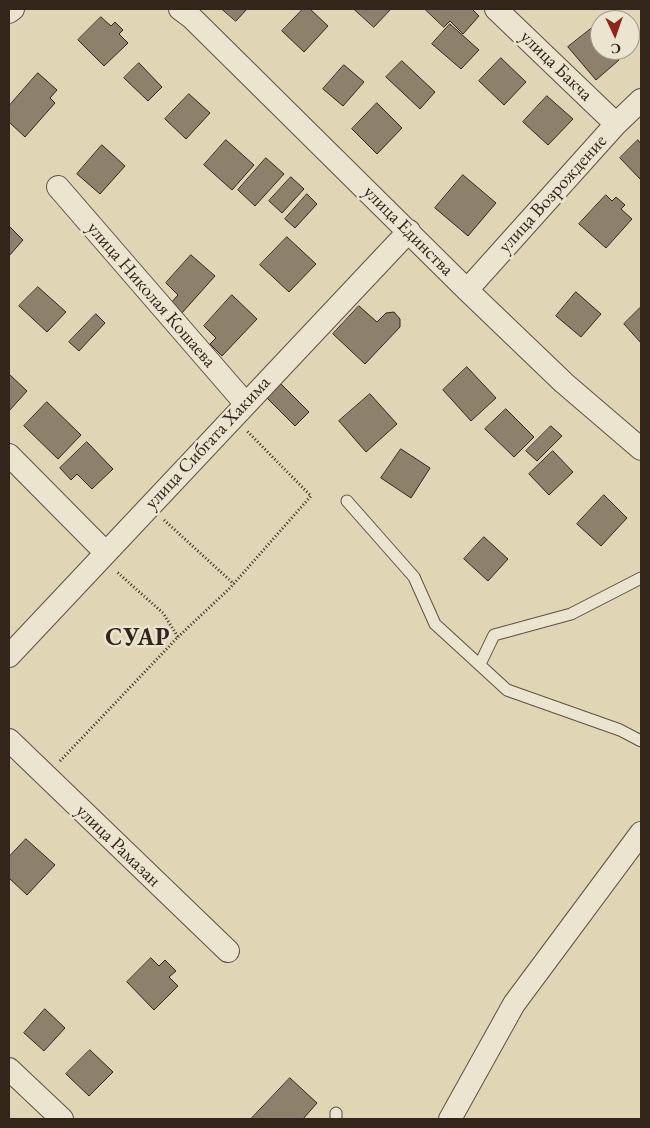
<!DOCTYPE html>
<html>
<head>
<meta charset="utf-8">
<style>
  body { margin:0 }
  #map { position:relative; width:650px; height:1128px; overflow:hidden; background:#e0d6b5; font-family:"EB Garamond",serif }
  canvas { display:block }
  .frame { position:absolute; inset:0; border:10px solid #34251b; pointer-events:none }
  .north { position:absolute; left:590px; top:10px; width:50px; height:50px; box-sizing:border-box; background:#ebe4cf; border:1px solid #a29887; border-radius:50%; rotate:177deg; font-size:14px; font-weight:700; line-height:20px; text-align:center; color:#34251b }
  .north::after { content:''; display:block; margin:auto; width:18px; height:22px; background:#8f2418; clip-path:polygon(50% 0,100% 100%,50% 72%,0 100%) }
</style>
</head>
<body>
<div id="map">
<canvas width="650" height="1128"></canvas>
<div class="frame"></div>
<div class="north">С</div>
</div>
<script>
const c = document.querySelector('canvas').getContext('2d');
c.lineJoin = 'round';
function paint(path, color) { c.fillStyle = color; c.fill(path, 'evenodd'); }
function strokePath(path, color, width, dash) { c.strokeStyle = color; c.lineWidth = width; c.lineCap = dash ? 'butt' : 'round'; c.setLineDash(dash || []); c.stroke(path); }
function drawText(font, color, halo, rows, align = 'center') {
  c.font = font + ' "EB Garamond",serif'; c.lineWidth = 5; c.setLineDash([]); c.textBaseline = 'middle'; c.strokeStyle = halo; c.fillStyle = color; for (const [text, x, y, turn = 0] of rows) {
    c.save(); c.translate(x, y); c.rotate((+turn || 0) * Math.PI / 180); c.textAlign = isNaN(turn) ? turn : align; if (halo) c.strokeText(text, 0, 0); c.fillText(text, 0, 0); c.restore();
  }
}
const building = new Path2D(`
  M222 9H247L236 21Z
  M303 9H310L328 26 304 52 282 31Z
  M354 9H391L374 27Z
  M425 9H472L479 16 463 34 450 21 444 27Z
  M101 17 111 26 115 22 123 30 119 34 128 43 104 66 78 40Z
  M450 24 479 50 461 69 432 44Z
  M592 28 600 37V50H611L619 60 596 80 568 47Z
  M501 58 526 82 504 105 479 81Z
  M402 61 435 92 420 109 386 77Z
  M139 63 162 87 148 101 124 78Z
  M344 65 364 82 343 106 323 89Z
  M38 73 57 90 50 98 55 103 25 137 9 122V106Z
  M189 94 210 113 186 139 165 119Z
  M547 96 573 119 548 145 523 122Z
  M377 103 402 128 377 154 352 129Z
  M226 140 254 165 232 190 204 165Z
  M638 140 641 144V180L620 158Z
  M102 145 125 166 100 194 77 174Z
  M266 158 284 174 255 206 238 190Z
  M463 175 496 203 468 236 435 208Z
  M291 177 304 189 282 213 269 201Z
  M307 194 317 204 295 228 285 219Z
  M606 195 612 201 616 197 625 205 621 209 632 219 606 248 579 224Z
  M9 226 23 240 9 256Z
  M287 237 316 264 289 292 260 265Z
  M191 255 215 276 181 314 170 304 178 295 166 283Z
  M38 287 66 312 47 332 19 306Z
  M576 292 601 314 581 337 556 316Z
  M232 295 257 319 222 356 210 344 216 338 204 326Z
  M359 306 377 322 386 313 394 312 400 319V327L365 364 333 334Z
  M641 307V343L624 324Z
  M96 314 105 323 79 351 69 342Z
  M467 367 496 398 471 421 443 390Z
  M9 374 27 391 9 411Z
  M278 381 309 412 295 426 264 395Z
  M370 394 397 424 366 452 339 421Z
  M47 402 81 435 58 459 24 426Z
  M506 409 534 437 514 457 485 429Z
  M551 426 562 436 537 461 526 451Z
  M87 442 113 469 92 489 77 474 71 480 60 468Z
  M401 449 430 468 411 498 381 478Z
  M553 451 573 472 549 495 529 474Z
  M604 495 627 518 601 546 577 524Z
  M484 537 508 559 488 581 464 559Z
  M26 839 55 865 27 895 9 878V857Z
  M151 958 159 966 165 960 176 971 169 977 178 986 154 1010 127 982Z
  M45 1009 65 1028 44 1051 24 1033Z
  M90 1050 113 1072 89 1096 66 1074Z
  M290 1078 317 1103 303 1119H251Z`);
paint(building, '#8d816b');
strokePath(building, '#34251b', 1);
const lane = new Path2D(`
  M347 501 414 577 435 624 507 690 620 730 641 741
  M480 664 494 635 571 614 641 578
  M336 1113V1119`);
const street = new Path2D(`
  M180 9 192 18 467 290 564 383 641 449
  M496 9 616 124
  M9 12 13 9
  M58 187 245 403
  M467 290 616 124 641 100
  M9 455 105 552
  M9 656 409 231
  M9 740 228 951
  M9 1069 62 1119
  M450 1119 514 1004 641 833`);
strokePath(lane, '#5f5142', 13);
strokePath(street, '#5f5142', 24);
strokePath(new Path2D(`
  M164 520 234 584
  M178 637 230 588 311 496 247 431
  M60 761 178 637 163 613 117 572`), '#34251b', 3, [1, 2.5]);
strokePath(lane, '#ebe4cf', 11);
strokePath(street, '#ebe4cf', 22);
drawText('19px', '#34251b', '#ebe4cf', [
  ["улица Бакча",556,66,44],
  ["улица Возрождение",553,194,-48],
  ["улица Единства",408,231,45],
  ["улица Николая Кошаева",151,295,49],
  ["улица Сибгата Хакима",208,443,-47],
  ["улица Рамазан",118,846,44]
]);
c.letterSpacing = '1px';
drawText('bold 24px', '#34251b', '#ebe4cf', [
  ["СУАР",138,638]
]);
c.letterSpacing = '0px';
</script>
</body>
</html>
